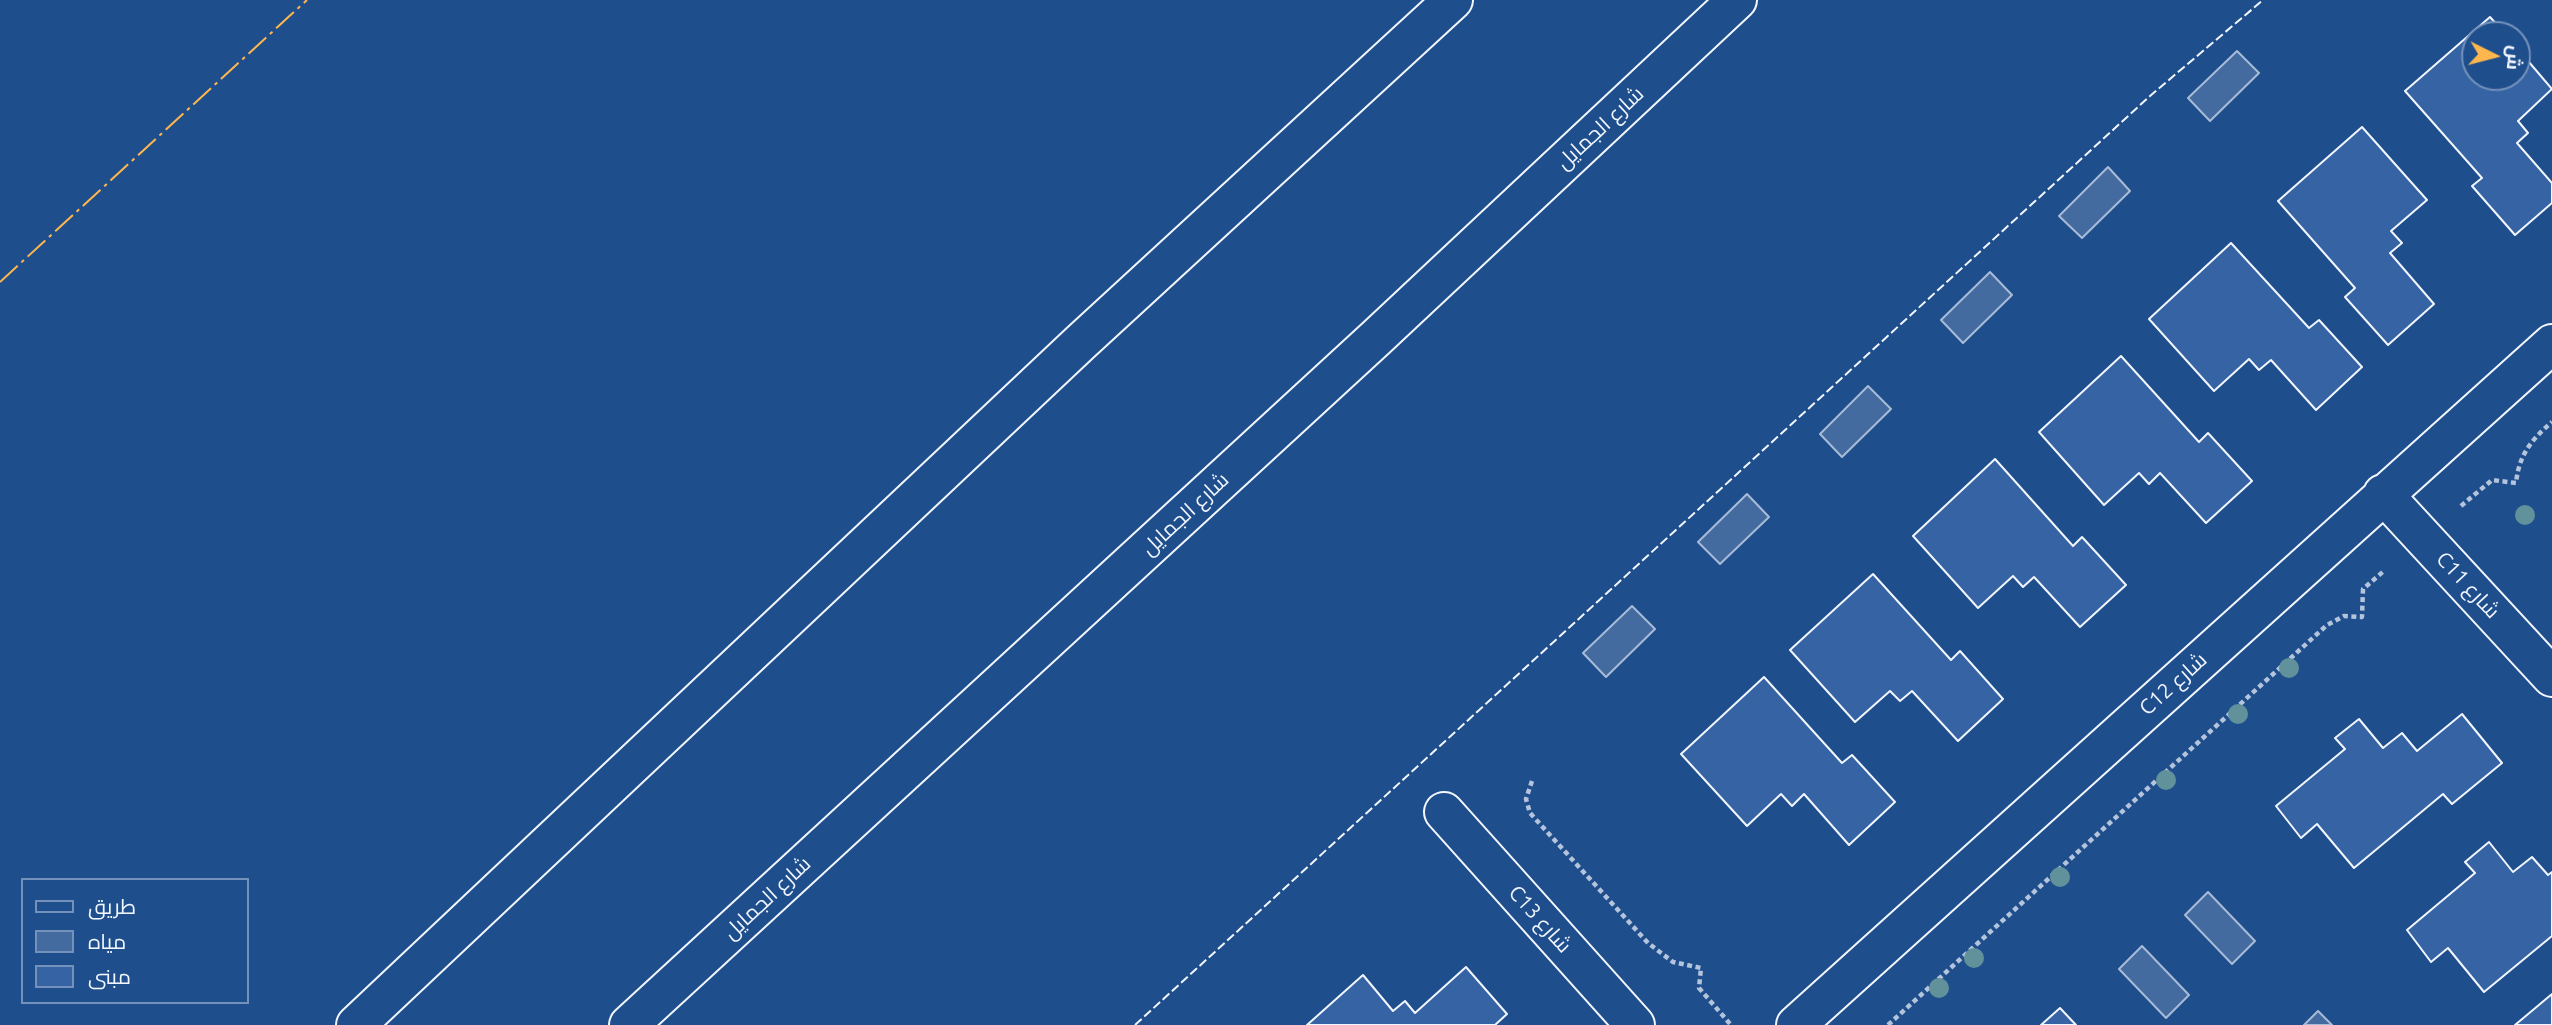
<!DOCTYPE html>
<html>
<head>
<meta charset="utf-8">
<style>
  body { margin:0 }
  #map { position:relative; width:2552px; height:1025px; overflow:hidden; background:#1f4e8c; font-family:Ubuntu,Cairo,sans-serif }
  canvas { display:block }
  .legend { position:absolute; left:21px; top:878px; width:228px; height:126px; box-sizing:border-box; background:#1f4e8c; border:2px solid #7391ba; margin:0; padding:9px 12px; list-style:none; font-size:21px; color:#f2f6ff }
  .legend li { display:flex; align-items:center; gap:14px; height:35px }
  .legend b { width:35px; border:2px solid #7391ba }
  .north { position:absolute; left:2461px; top:21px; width:70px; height:70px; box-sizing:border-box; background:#1f4e8c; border:2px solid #7391ba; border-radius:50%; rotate:96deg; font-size:19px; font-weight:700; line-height:28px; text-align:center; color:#f2f6ff }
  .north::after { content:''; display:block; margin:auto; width:24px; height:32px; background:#ffb74d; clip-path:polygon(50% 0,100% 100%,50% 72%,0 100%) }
</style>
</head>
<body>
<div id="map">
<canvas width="2552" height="1025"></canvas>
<ul class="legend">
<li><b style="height:9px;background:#1f4e8c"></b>طريق</li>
<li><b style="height:19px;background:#446ba0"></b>مياه</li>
<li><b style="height:19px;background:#3563a3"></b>مبنى</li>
</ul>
<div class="north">ش</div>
</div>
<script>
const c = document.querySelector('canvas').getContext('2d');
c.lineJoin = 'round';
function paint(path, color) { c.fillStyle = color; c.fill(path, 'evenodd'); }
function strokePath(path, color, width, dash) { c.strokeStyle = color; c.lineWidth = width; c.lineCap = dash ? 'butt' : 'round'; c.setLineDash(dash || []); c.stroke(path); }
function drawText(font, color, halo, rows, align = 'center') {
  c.font = font + ' Ubuntu,Cairo,sans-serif'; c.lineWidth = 5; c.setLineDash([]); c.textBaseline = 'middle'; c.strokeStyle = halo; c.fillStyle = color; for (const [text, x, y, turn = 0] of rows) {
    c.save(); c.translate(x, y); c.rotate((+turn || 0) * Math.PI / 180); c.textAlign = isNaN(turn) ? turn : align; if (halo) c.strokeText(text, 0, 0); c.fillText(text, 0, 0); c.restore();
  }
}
const water = new Path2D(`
  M2237 51 2259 73 2210 121 2188 98Z
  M2108 167 2130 191 2082 238 2059 216Z
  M1990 272 2012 295 1963 343 1941 320Z
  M1868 386 1891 409 1842 457 1820 434Z
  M1747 494 1769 517 1720 564 1698 542Z
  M1632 606 1655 629 1606 677 1583 653Z
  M2208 892 2255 941 2232 964 2185 915Z
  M2142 946 2189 995 2166 1018 2119 969Z
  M2318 1011 2332 1025H2304Z`);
paint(water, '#446ba0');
strokePath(water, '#a8bbd7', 2);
const building = new Path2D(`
  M2490 17 2506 35H2475V77H2517V48L2552 89 2518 121 2528 133 2517 143 2552 183V203L2515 235 2472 186 2482 178 2405 91Z
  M2362 127 2427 200 2391 231 2402 243 2390 253 2434 304 2388 345 2345 297 2355 288 2278 201Z
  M2231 243 2309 328 2319 320 2362 367 2316 410 2271 360 2259 370 2249 359 2214 391 2149 319Z
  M2121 356 2199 442 2208 433 2252 481 2206 523 2160 473 2149 484 2139 473 2104 505 2039 432Z
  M1995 459 2073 546 2082 537 2126 585 2080 627 2034 577 2023 587 2013 576 1978 608 1913 536Z
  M1873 574 1951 660 1960 651 2003 699 1958 741 1912 691 1900 701 1890 691 1855 722 1790 650Z
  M1764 677 1842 763 1852 755 1895 802 1849 845 1804 794 1792 806 1781 794 1747 826 1681 754Z
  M2462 714 2502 763 2452 804 2443 794 2354 868 2317 824 2301 838 2276 806 2345 749 2335 738 2359 719 2383 748 2402 733 2417 751Z
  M2489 842 2513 872 2532 857 2548 875 2552 872V936L2484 992 2448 948 2431 962 2407 930 2475 873 2465 862Z
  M1466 967 1507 1014 1495 1025H1307L1363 975 1393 1011 1405 1001 1415 1013Z
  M2552 994V1025H2515Z
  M2060 1008 2076 1025H2041Z`);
paint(building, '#3563a3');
strokePath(building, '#f2f6ff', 2);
const minor = new Path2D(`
  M2383 494 2552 677
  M1444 812 1635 1025
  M1796 1025 2552 344`);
const major = new Path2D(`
  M356 1025 1081 342 1453 0
  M629 1025 1376 338 1737 0`);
strokePath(minor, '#f2f6ff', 42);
strokePath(major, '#f2f6ff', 42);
strokePath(new Path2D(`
  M2461 506 2492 480 2516 483C2519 455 2531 440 2552 422
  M1532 781 1526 799 1530 813 1648 943 1673 962 1701 968 1699 988 1731 1025
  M1888 1025 2327 625 2344 616 2362 617 2363 589 2385 570`), '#b3c4dc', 4.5, [5, 3.5]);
strokePath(minor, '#1f4e8c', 38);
strokePath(major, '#1f4e8c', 38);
strokePath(new Path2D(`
  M1135 1025 2150 96 2263 0`), '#f2f6ff', 2, [9, 3.5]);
strokePath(new Path2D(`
  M0 282 307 0`), '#ffb74d', 2, [24, 5, 3.5, 5]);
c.fillStyle = '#61919a';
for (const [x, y] of [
  [2525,515],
  [2289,668],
  [2238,714],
  [2166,780],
  [2060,877],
  [1974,958],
  [1939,988]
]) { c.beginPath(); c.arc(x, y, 10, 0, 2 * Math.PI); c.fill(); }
drawText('21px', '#f2f6ff', '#1f4e8c', [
  ["شارع الجمايل",1600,128,-43],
  ["شارع الجمايل",1185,514,-43],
  ["C11 شارع",2468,585,47],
  ["C12 شارع",2173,684,-42],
  ["شارع الجمايل",767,898,-43],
  ["C13 شارع",1540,919,48]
]);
</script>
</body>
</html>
